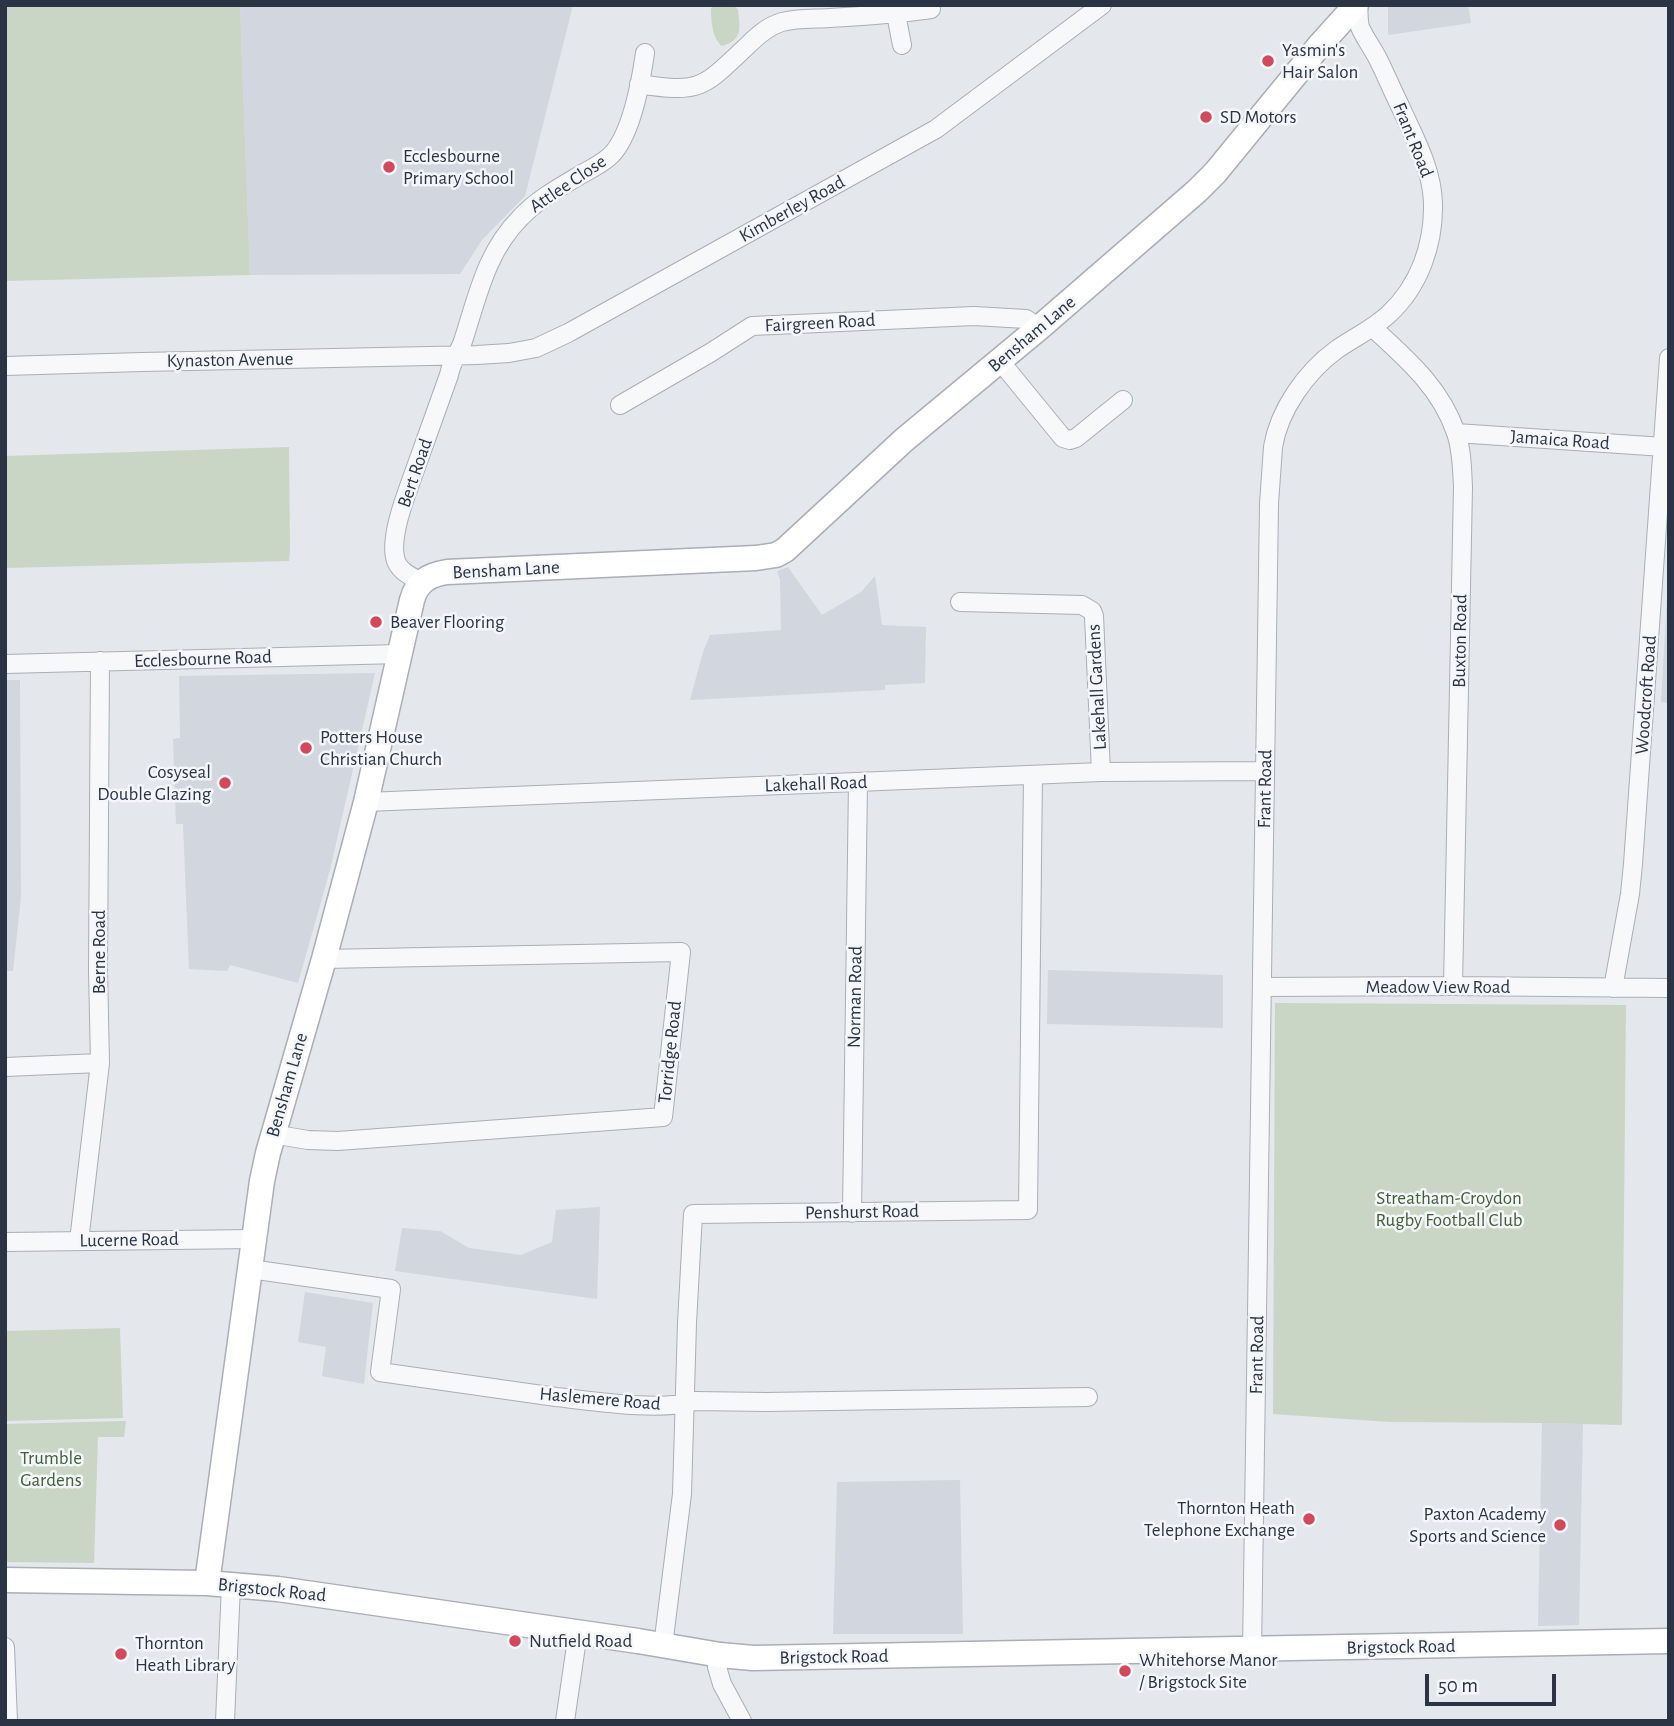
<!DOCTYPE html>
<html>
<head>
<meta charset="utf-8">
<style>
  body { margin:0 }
  #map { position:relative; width:1674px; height:1726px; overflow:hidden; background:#e4e7ec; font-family:"Alegreya Sans",sans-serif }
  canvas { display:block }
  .frame { position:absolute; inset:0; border:7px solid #2b3445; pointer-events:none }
  .scale { position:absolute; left:1425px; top:1674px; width:131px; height:32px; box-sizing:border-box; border:4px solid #2b3445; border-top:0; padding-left:9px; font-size:21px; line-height:24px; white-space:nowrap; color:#2b3445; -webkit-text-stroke:5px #f4f6f9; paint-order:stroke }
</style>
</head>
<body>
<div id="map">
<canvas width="1674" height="1726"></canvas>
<div class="frame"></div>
<div class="scale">50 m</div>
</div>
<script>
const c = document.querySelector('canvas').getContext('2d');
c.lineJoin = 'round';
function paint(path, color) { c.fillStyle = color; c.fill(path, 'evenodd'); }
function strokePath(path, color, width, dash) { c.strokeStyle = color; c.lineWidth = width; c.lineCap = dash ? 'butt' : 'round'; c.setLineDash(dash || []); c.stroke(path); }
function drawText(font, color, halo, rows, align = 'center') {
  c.font = font + ' "Alegreya Sans",sans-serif'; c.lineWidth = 5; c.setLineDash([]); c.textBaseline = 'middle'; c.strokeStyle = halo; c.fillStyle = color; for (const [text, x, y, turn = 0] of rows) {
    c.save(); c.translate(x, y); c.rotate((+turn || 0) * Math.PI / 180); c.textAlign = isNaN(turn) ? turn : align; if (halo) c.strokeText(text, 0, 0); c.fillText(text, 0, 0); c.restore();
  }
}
paint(new Path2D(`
  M240 5H573L525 196 482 240 460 274 250 275Z
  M1388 5H1468L1471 23 1388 35Z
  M1669 564V703L1661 702Z
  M788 567 822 615 861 592 875 576 882 625 926 627 925 683 885 685V690L690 700 703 652 710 635 781 630 780 580 777 571Z
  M375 673 330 870 298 983 230 965 227 971 189 969 183 824H176L173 739 180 738 179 676Z
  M5 680H20L21 896 13 971H5Z
  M1048 970 1223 975V1028L1047 1024Z
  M600 1207 597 1299 395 1271 402 1228 440 1231 469 1248 521 1255 552 1242 556 1210Z
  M305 1292 373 1303 364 1384 322 1376 326 1347 298 1342Z
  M1542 1423 1583 1424 1579 1625 1538 1626Z
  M960 1480 963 1634H833L837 1482Z`), '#d2d6de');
paint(new Path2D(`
  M5 5H240L250 275 5 281Z
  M716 5H734L738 10C740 29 743 40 722 46 712 38 711 20 711 8Z
  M289 447 290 551 289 561 5 568V456Z
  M1275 1003 1626 1005 1622 1425 1542 1423 1390 1422 1273 1414Z
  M120 1328 123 1418 5 1421V1331Z
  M126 1421 124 1437H98L94 1563 5 1562V1424Z`), '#c9d6c5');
const street = new Path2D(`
  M896 14 902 45
  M639 84C702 94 703 87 747 46 757 36 768 26 782 22 797 18 814 19 830 18 864 16 897 14 931 9
  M1372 327C1406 358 1441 388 1456 433 1462 450 1462 469 1463 487L1453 986
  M1000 361 1063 438 1070 440 1076 438 1123 400
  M5 366 142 362 477 355 509 353 536 348 568 333 936 129 1102 5
  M620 405 710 353 752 326 974 316 1026 319 1039 328
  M1456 433 1664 447
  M421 582C410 576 397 570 395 557 390 533 408 490 416 467 427 436 438 406 449 375 451 362 459 353 463 341 478 295 486 252 521 217 538 199 560 187 582 174 591 169 601 164 609 157 631 138 641 81 645 53
  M960 602 1082 605 1092 611 1094 616 1101 772
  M5 664 400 654
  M366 802 1101 772 1265 771
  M1263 987 1453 986 1669 988
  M1613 988 1630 894 1633 864 1669 358
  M5 1067 100 1063
  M272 1134 308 1140 338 1141 663 1117 681 952 324 959
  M852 1213 858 782
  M79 1241 100 1063 98 970 100 661
  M5 1242 254 1239
  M250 1269 391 1289 380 1372C439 1380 497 1389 556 1397 593 1401 661 1412 695 1401L766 1402 1088 1397
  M663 1646 682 1494 687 1323 693 1214 1028 1210 1033 775
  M5 1647 8 1721
  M1252 1650 1269 504 1273 447C1279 410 1306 372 1336 350 1353 338 1373 329 1389 314 1419 286 1434 245 1433 203 1432 169 1415 139 1401 108 1393 92 1386 75 1378 59 1373 49 1364 37 1360 27 1358 20 1359 12 1358 5
  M720 1655 717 1667 722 1684 742 1721
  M225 1721 231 1585
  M565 1721 578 1632`);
const secondary = new Path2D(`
  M5 1580 207 1583 278 1589 638 1641 720 1655 753 1658 1669 1641
  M207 1583 262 1181 268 1153 324 959 366 802 412 600C417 582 428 575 447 572L756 558 776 555 785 550 904 440 1039 328 1197 191 1215 173 1319 46 1356 5`);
strokePath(street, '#a9aeb7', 20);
strokePath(secondary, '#a9aeb7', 27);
strokePath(street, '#f7f8fa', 18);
strokePath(secondary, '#fff', 24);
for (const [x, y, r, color] of [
  [1268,61,7,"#d1495b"],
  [1206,117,7,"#d1495b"],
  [389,167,7,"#d1495b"],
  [376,622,7,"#d1495b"],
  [306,748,7,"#d1495b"],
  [225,783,7,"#d1495b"],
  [1309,1519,7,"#d1495b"],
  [1560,1525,7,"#d1495b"],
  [515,1641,7,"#d1495b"],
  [121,1654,7,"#d1495b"],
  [1125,1671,7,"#d1495b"]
]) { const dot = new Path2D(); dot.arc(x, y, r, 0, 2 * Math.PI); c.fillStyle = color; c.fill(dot); strokePath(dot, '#f4f6f9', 2.5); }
drawText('19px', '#2b3445', '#f4f6f9', [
  ["Yasmin's",1282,50],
  ["Hair Salon",1282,72],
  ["SD Motors",1220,117],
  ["Ecclesbourne",403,156],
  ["Primary School",403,178],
  ["Beaver Flooring",390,622],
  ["Potters House",320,737],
  ["Christian Church",320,759],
  ["Cosyseal",211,772,"right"],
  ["Double Glazing",211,794,"right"],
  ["Thornton Heath",1295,1508,"right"],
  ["Telephone Exchange",1295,1530,"right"],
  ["Paxton Academy",1546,1514,"right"],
  ["Sports and Science",1546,1536,"right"],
  ["Nutfield Road",529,1641],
  ["Thornton",135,1643],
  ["Heath Library",135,1665],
  ["Whitehorse Manor",1139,1660],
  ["/ Brigstock Site",1139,1682]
], 'left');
drawText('19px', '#2b3445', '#f4f6f9', [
  ["Frant Road",1413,140,68],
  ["Attlee Close",568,184,-34],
  ["Kimberley Road",792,209,-29],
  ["Fairgreen Road",820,323,-3],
  ["Bensham Lane",1032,334,-40],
  ["Kynaston Avenue",230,360,-1],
  ["Jamaica Road",1560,440,4],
  ["Bert Road",415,473,-71],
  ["Bensham Lane",506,570,-3],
  ["Buxton Road",1460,641,-89],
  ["Ecclesbourne Road",203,659,-2],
  ["Lakehall Gardens",1097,687,-93],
  ["Woodcroft Road",1646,695,-86],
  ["Lakehall Road",816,784,-2],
  ["Frant Road",1265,789,-89],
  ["Berne Road",99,952,-90],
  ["Meadow View Road",1438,987],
  ["Norman Road",855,997,-89],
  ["Torridge Road",670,1052,-84],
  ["Bensham Lane",287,1085,-74],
  ["Penshurst Road",862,1212,-1],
  ["Lucerne Road",129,1240,-1],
  ["Frant Road",1257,1355,-89],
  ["Haslemere Road",600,1399,5],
  ["Brigstock Road",272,1590,6],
  ["Brigstock Road",1401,1647,-1],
  ["Brigstock Road",834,1657,-1]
]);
drawText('19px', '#3f6138', '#f4f6f9', [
  ["Streatham-Croydon",1449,1198],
  ["Rugby Football Club",1449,1220],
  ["Trumble",51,1458],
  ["Gardens",51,1480]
]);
</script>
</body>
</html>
